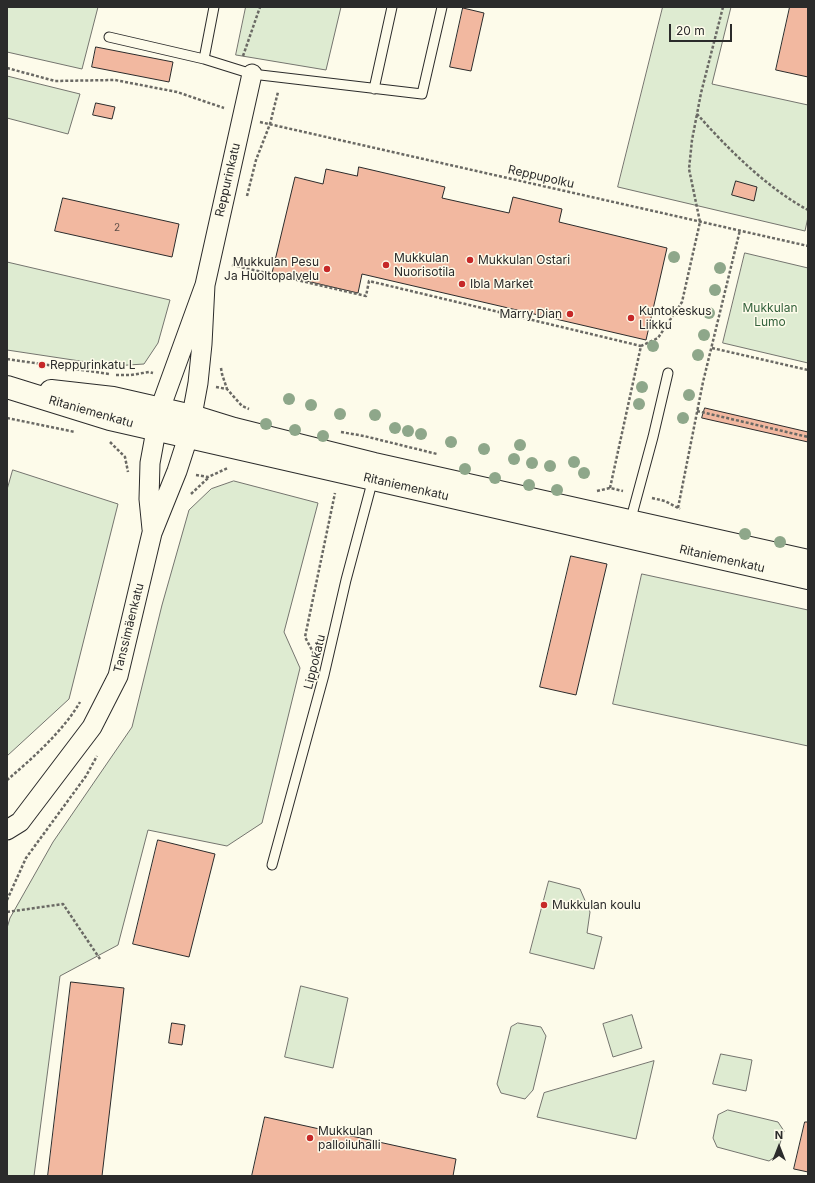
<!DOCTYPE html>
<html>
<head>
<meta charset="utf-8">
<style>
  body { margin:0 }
  #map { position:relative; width:815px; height:1183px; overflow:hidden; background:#fdfbea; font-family:Inter,sans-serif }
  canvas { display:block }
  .frame { position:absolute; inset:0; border:8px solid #2b2b2b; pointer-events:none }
  .north { position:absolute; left:759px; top:1127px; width:40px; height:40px; -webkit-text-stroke:3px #fdfbea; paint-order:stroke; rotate:0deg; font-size:11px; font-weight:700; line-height:16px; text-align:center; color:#2b2b2b }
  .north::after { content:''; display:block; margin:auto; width:14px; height:18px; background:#2b2b2b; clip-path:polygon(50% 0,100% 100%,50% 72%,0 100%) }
  .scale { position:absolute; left:669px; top:24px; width:63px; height:18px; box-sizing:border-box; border:2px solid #2b2b2b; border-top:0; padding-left:5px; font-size:12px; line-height:14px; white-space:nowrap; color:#2b2b2b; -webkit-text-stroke:3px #fdfbea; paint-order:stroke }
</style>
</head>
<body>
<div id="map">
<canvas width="815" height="1183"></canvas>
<div class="frame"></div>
<div class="north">N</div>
<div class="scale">20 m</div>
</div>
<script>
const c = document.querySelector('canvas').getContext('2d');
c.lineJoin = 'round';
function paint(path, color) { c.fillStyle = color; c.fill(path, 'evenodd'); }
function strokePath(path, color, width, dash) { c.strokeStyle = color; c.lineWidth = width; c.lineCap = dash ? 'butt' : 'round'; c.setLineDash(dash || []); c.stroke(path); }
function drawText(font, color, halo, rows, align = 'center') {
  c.font = font + ' Inter,sans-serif'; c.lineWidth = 3; c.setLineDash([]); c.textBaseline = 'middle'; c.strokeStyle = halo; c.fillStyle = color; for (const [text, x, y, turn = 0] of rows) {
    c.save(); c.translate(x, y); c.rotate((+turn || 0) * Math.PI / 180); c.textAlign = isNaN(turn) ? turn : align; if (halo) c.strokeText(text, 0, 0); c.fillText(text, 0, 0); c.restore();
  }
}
const green = new Path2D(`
  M7 7H98L82 69 7 52Z
  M246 7H341L326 70 236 55Z
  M663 7H731L712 84 808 105V217L805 231 618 187Z
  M7 76 80 94 68 134 7 118Z
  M745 253 808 268V363L723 343Z
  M7 262 170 300 158 343 144 364 113 366 7 350Z
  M13 470 118 504 69 699 7 756V490Z
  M234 481 318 503 284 632 300 668 262 823 227 846 148 830 118 945 60 976 34 1176H7V928L10 918 53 842 132 727 162 605 189 510 211 489Z
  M642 574 808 610V746L613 704Z
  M549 881 580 889 590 912 587 933 602 937 594 969 530 953Z
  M301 986 348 998 333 1068 285 1057Z
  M632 1015 642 1048 613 1057 603 1024Z
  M518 1023 541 1027 546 1036 533 1090 525 1099 501 1093 497 1084 511 1027Z
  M721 1054 752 1060 746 1091 713 1084Z
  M654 1061 636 1139 537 1117 544 1093Z
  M728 1110 778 1122 784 1131 776 1156 769 1161 717 1147 713 1138 718 1115Z`);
paint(green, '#deebd1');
strokePath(green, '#74746e', 1);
const building = new Path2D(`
  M790 7H808V77L776 70Z
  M463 8 484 13 471 71 450 67Z
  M96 47 173 62 169 82 92 67Z
  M96 103 115 107 112 119 93 115Z
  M359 167 445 187 442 198 509 213 513 197 562 209 559 222 667 248 646 340 362 274 358 293 272 273 295 177 323 184 326 169 357 176Z
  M736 181 757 187 754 201 732 195Z
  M63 198 179 224 172 257 55 231Z
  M705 408 808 432V442L702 418Z
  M571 556 607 564 576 695 540 687Z
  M158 840 215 854 189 957 133 944Z
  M71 982 124 988 102 1176H48Z
  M172 1023 185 1025 182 1045 169 1043Z
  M265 1117 456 1159 453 1176H252Z
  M805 1122H808V1172L794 1169Z`);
paint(building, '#f2b8a0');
strokePath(building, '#2b2b2b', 1);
const lane = new Path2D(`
  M109 37 204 59 252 74 422 94 442 7
  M204 59 214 7
  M374 89 392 7
  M630 522 653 437 668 373
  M272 865 324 675 346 580 373 479`);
const street = new Path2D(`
  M152 529 149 499 150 463 160 409 205 285 252 74
  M7 830 20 822 92 727 118 676 152 533 177 471 188 437 198 383 202 344 205 285`);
const secondary = new Path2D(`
  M7 387 110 419 808 578
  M51 391 113 398 192 416 234 429 374 464 808 561`);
strokePath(lane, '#2b2b2b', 11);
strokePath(street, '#2b2b2b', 21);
strokePath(secondary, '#2b2b2b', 24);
strokePath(new Path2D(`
  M723 7 701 93 697 114C728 149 767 188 808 210
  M243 56 260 7
  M7 68 55 81 115 80 177 92 224 108
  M260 122 808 246
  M247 196 256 160 270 124 278 92
  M232 265 366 296 369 281 641 346
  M712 348 808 370
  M7 359 109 374
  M221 368 222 374 227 389
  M116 375H131L149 372 153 373
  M216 387 227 389 242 406 249 409
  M697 411 808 437
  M7 418 75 432
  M341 432 364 436 437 454
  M110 442 125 457 128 472
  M196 475 208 477 228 468
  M610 488 641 346 658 338 682 302 700 222 689 169 692 140 697 114
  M597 491 610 488 623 491
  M191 494 208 478
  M652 498 665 501 680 509
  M678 508 703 382 740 230
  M314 654 305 637 335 493
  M7 780C32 759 64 730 80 702
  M7 900 26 858 86 776 97 756
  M7 912 63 904 100 959`), '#6a6964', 2.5, [3, 2]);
strokePath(lane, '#fdfbea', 9);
strokePath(street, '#fdfbea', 19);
strokePath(secondary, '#fdfbea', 22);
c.fillStyle = '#8ea78a';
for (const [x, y] of [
  [674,257],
  [720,268],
  [715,290],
  [709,313],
  [704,335],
  [653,346],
  [698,355],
  [642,387],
  [689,395],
  [289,399],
  [639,404],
  [311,405],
  [340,414],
  [375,415],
  [683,418],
  [266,424],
  [395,428],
  [295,430],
  [408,431],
  [421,434],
  [323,436],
  [451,442],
  [520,445],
  [484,449],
  [514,459],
  [574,462],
  [532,463],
  [550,466],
  [465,469],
  [584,473],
  [495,478],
  [529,485],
  [557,490],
  [745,534],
  [780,542]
]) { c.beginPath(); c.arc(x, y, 6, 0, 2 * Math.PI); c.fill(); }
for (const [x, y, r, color] of [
  [470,260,4,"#c62828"],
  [386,265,4,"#c62828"],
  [327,269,4,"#c62828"],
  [462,284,4,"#c62828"],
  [570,314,4,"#c62828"],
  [631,318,4,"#c62828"],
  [42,365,4,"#c62828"],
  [544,905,4,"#c62828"],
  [310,1138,4,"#c62828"]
]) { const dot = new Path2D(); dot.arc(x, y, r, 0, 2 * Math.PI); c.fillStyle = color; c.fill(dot); strokePath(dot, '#fdfbea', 1.5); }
drawText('10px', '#5d4e48', null, [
  ["2",117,228]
]);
drawText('12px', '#2b2b2b', '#fdfbea', [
  ["Reppupolku",541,177,13],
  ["Reppurinkatu",228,180,-77],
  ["Ritaniemenkatu",91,412,16],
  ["Ritaniemenkatu",406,487,13],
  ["Ritaniemenkatu",722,559,13],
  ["Tanssimäenkatu",129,628,-76],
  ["Lippokatu",315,662,-76]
]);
drawText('12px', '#2b2b2b', '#fdfbea', [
  ["Mukkulan",394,258],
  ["Nuorisotila",394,272],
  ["Mukkulan Ostari",478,260],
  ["Mukkulan Pesu",319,262,"right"],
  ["Ja Huoltopalvelu",319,276,"right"],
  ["Ibla Market",470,284],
  ["Kuntokeskus",639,311],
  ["Liikku",639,325],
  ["Marry Dian",562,314,"right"],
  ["Reppurinkatu L",50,365],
  ["Mukkulan koulu",552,905],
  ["Mukkulan",318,1131],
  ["palloiluhalli",318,1145]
], 'left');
drawText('12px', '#34623c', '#fdfbea', [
  ["Mukkulan",770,308],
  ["Lumo",770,322]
]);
</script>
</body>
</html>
